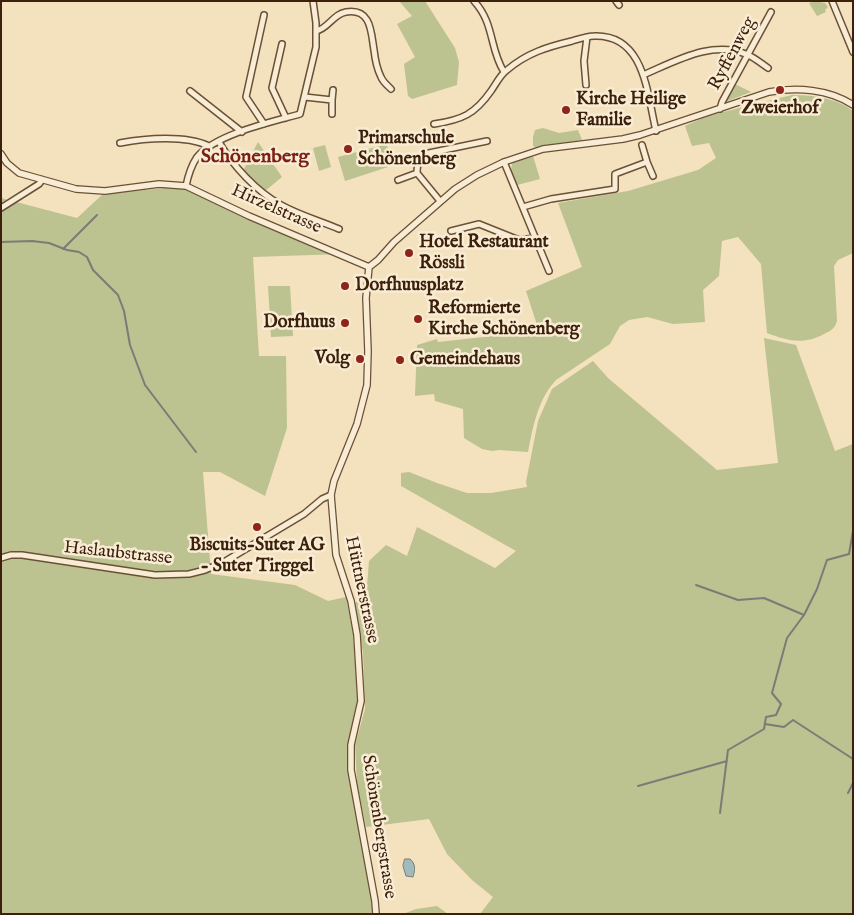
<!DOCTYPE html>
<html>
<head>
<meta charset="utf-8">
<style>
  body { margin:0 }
  #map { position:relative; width:854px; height:915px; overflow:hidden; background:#f4e1bd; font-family:"IM FELL English",serif }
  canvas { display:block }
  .frame { position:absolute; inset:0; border:2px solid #3d200c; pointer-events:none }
</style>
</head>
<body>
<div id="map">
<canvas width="854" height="915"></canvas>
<div class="frame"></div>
</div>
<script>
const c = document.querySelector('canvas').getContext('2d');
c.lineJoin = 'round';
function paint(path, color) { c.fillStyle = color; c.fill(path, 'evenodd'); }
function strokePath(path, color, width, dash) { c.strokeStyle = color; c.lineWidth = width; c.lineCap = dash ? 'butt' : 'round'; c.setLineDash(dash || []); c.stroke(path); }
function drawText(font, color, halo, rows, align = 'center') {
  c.font = font + ' "IM FELL English",serif'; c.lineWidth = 5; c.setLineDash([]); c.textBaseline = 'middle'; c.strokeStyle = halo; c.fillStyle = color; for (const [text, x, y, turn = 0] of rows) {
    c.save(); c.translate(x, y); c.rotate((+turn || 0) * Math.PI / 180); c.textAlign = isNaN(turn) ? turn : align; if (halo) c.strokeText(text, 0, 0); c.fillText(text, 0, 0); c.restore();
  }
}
paint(new Path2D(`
  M399 1H425L455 48 459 62 457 85 412 99 408 96 404 64 415 57 397 24 412 16Z
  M815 1 825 3 828 7 825 10 826 12 817 16 809 3Z
  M735 84 751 92 725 102 724 101Z
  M792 95C812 95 837 98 853 111V253L838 260 834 266 837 321C835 328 831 331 824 334 804 345 788 341 767 333L761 264 738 237 722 241 719 276 703 290 705 322 673 324 647 317 629 320 620 326 610 344 556 380C538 399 533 427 528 452L499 450 492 451 482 449 464 438 463 409 435 401 434 394 415 396 417 345 437 339 438 342 539 331 526 291 582 267 558 203 628 191 698 170 716 158 709 143 692 146 685 126 707 116Z
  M543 128 559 133 578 130 582 140 536 148 533 146V137L535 130Z
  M387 138 388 167 345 181 338 157 380 146Z
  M258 142 282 177 265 191 243 171Z
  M325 145 331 167 319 171 313 148Z
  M533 156 540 179 517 185 511 170 512 164 516 161Z
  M186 186 341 254 253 257 259 356H286L287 428 265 496 220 472H203L211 574 295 585 328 601 346 597 353 633 357 688V703L349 742 348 767 372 897 373 914H1V198L77 218 103 194Z
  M268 286H290L293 336 271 337Z
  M764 338 796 345 835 451 853 444V914H480L493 897 472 880 447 854 429 819 366 827 357 783 355 745 365 709 363 653 354 604C370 592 367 580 369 561L386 545 407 556 417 527 495 568 516 551 401 486V473L409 472 437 483 467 493H491L527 487 526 482 538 421 552 389 593 361 608 378 717 470 778 463Z
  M437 906 448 914H403L416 909Z`), '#bcc290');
const water = new Path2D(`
  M405 859H410C416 864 415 870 413 877L406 876 403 866Z`);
paint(water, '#a1bbbc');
strokePath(water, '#797d76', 1);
strokePath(new Path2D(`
  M1 242 32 241 49 243 67 250 79 252 87 257 93 270 118 295 124 311 130 345 145 385 196 452
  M63 249 97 215
  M696 585 738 600 764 598 804 615
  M765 724 784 727 793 720 853 759
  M638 786 727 761
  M848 793 853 783
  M720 813 728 750 764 729 766 717 776 715 781 704 772 693 787 638 804 615 817 589 827 560 849 554 853 531`), '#797d76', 2);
const minor = new Path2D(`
  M474 1C495 24 489 48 504 72
  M616 1 619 5
  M832 1 853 52
  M264 15 246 97 264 124
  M316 31C328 29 333 14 346 12 372 8 371 33 374 50 375 59 377 69 381 77 383 82 387 85 391 89
  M282 44 272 88 286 118
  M643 75C676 61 713 39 748 55 755 58 762 64 768 68
  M586 85 584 61 587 37
  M190 91 242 132
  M305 97 332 100 333 90
  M720 109 722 102 771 12
  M332 114V100
  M434 124C462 120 475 114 491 91 496 84 500 75 507 70 527 53 547 47 572 41 579 39 587 36 594 36 645 34 647 94 656 131
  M219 142C233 166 256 191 281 205 299 215 320 221 339 229
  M120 143C146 138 186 135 209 146
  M642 145 647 162
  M504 162 549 271
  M398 180 417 173
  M186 186C188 176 191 166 197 157 216 134 272 122 300 114L316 47V23L313 1
  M440 201 417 173C417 162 420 158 429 153L487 141
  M523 207 551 199 615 189V174L647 162 653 176
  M1 208 39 184 42 180
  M451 231 479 224 519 240 535 238
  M1 558 11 555H22L155 575 189 574 205 570 224 562 304 514 322 499 331 495`);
const tertiary = new Path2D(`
  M1 154 7 163 19 173 76 189 105 191 159 184 186 186 249 216 369 267
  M369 267 366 298 368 351 367 385 357 424 334 481 331 495 336 555 351 601 357 635 361 701 351 745V770L375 901 376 914
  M369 267 378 260 394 242 455 189 477 175 504 162 543 149 623 139 640 135 769 92C797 87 829 89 853 105`);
strokePath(minor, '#6b5038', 8);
strokePath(tertiary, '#6b5038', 8);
strokePath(minor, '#f8ecd4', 5);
strokePath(tertiary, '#f8ecd4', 5.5);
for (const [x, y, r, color] of [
  [780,90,5,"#8f2418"],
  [566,110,5,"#8f2418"],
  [348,149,5,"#8f2418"],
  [409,253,5,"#8f2418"],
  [345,286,5,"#8f2418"],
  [418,319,5,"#8f2418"],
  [345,323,5,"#8f2418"],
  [360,359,5,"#8f2418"],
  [400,360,5,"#8f2418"],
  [257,527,5,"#8f2418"]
]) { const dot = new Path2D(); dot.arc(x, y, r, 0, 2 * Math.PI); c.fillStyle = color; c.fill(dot); strokePath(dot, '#f8ecd4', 2); }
drawText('18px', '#3d200c', '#f8ecd4', [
  ["Ryffenweg",733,54,-62],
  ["Hirzelstrasse",276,210,24],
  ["Haslaubstrasse",118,554,6],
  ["Hüttnerstrasse",361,590,78],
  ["Schönenbergstrasse",378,827,81]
]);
drawText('bold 18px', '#3d200c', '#f8ecd4', [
  ["Kirche Heilige",576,100],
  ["Familie",576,121],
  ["Zweierhof",780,109,"center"],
  ["Primarschule",358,139],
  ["Schönenberg",358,160],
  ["Hotel Restaurant",419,243],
  ["Rössli",419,264],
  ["Dorfhuusplatz",355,286],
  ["Reformierte",428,309],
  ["Kirche Schönenberg",428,330],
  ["Dorfhuus",335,323,"right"],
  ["Volg",350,359,"right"],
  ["Gemeindehaus",410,360],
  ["Biscuits-Suter AG",257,546,"center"],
  ["- Suter Tirggel",257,567,"center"]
], 'left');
drawText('bold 20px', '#7a1f14', '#f8ecd4', [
  ["Schönenberg",255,158]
]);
</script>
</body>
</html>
